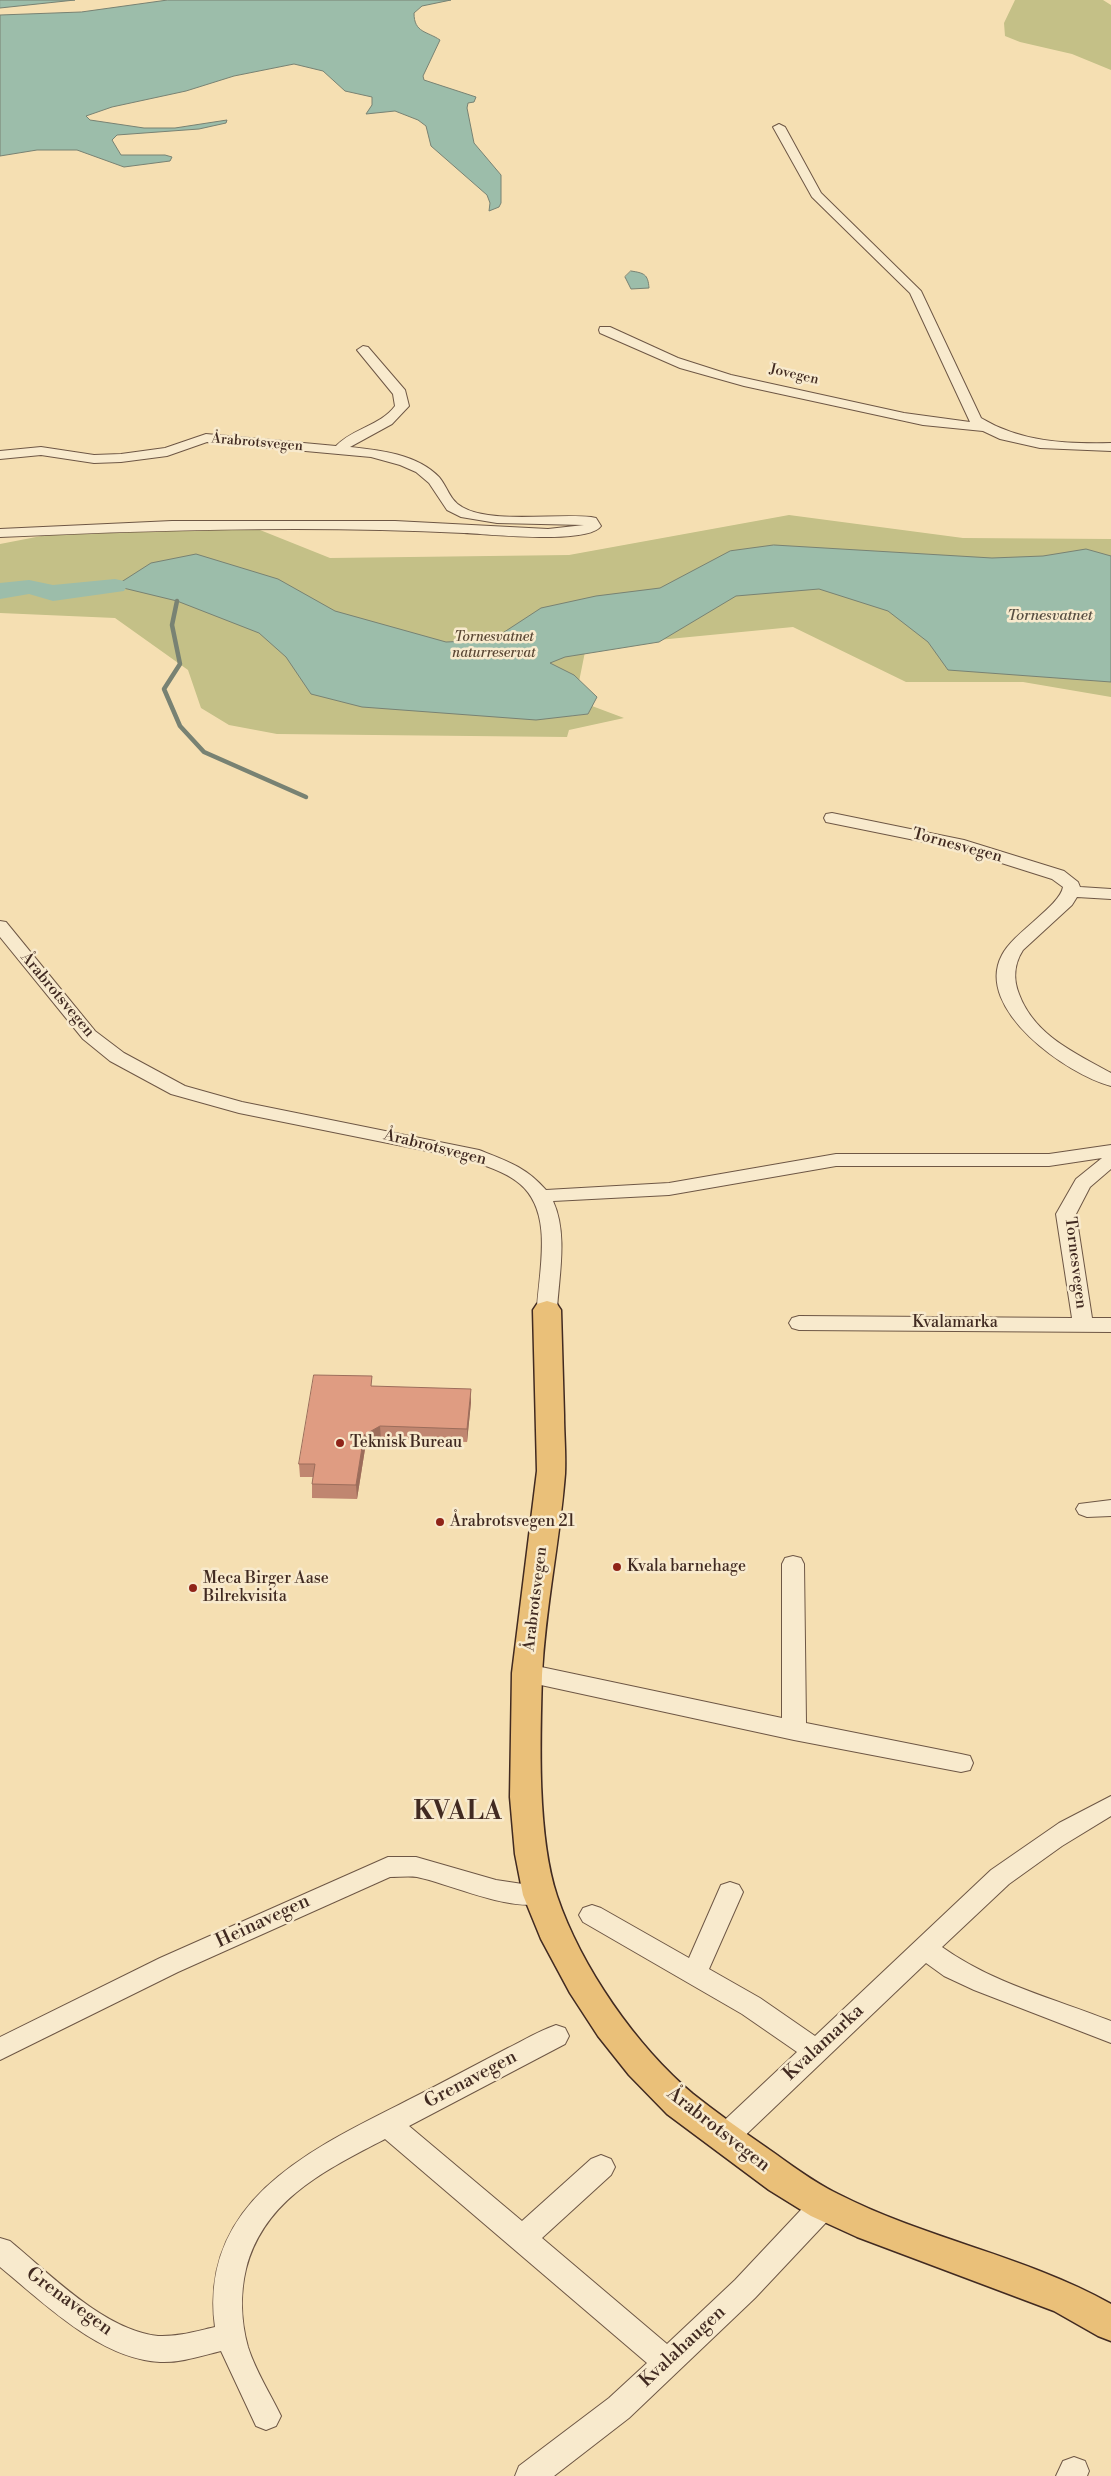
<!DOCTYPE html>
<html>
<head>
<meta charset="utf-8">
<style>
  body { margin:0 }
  canvas { display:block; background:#f5dfb2 }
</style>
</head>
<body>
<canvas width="1111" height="2476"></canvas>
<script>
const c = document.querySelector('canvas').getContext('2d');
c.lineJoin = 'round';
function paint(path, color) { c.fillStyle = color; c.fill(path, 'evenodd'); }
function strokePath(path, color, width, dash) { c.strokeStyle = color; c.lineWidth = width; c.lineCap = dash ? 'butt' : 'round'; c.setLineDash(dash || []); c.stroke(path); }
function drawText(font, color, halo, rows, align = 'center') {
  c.font = font + ' "Libre Bodoni",serif'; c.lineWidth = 5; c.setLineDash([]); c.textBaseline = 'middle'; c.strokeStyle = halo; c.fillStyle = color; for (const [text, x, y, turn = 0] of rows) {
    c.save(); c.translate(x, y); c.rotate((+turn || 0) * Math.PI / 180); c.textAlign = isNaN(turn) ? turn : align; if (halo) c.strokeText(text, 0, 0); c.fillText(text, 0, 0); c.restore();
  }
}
paint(new Path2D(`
  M1015 0H1103L1111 5V70L1072 54 1020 42 1005 36 1004 23Z
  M789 515 963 538 1111 539V697L1023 682H906L793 627 586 647 572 716 588 714 592 706 624 718 569 730 567 737 277 734 229 725 201 708 188 670 115 618 0 613V544L62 532 232 528 260 530 330 558 569 555Z`), '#c4c087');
const water = new Path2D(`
  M0 0H75L0 8Z
  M168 0H451L422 6 414 13C414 33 427 31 440 40L423 76 424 80 476 97 474 102 468 103 467 108 474 143 501 175V203L499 207 489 211 490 203 487 195 431 146 426 126 418 120 395 111 366 114 372 105V97L345 91 323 71 294 64 234 76 186 91 112 107 86 116 90 120 144 128H175L227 120 226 123 199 129 117 135 112 140 121 155H165L172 157 170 161 124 167 77 150H37L0 156V15L81 12Z
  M631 271C644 273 648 274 649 288L631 289 625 277Z
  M774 545 992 558 1043 556 1086 549 1111 556V682L948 670 928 642 888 611 819 589 736 596 659 642 565 657 550 663 574 675 597 697 588 714 536 720 362 707 311 694 286 657 259 633 177 601 115 586 151 563 196 554 278 579 335 611 446 642 492 640 541 608 596 596 660 588 730 551Z`);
paint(water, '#9cbdaa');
strokePath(water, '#788273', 1);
strokePath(new Path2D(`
  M177 601 172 625 180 664 164 689 180 726 204 752 306 797`), '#788273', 4.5);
paint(new Path2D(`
  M115 579 124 581 127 586 124 591 53 601 29 594 0 599V583L29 580 53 585Z`), '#9cbdaa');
const minor = new Path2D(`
  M779 124 785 127 821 193 921 291 981 418C1021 442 1065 444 1111 443V451L1040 448 1000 439 983 431 923 425 744 386 680 368 600 333 599 330 600 327H610L678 358 731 375 904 413 970 422 910 293 812 197 773 127Z
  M363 346 368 347 405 390 409 406 392 424 350 447C379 450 417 454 439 477 447 486 450 501 462 507 491 524 556 513 591 517L596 518 601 526C588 545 488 534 464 533 309 525 155 530 0 537V529L172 521H395L548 529 584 525 497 523 461 517 447 510 429 483 416 472 400 465 371 457 207 442 167 456 121 462 94 463 41 455 0 459V451L41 447 94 455 121 454 165 448 206 434 336 446C353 428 380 426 395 406L393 394 357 350Z
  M832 813 964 840 1064 871 1078 882 1080 887 1111 889V899L1077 897 1072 905 1023 950C1014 964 1013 979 1019 994 1034 1035 1075 1053 1111 1073V1086C1068 1075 973 1009 1002 955 1014 932 1060 906 1063 887L1052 879 954 848 826 822 824 818 826 814Z
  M0 921 6 922 95 1031 124 1053 185 1086 242 1102 479 1150C507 1161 526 1167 546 1190L669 1183 836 1154H1049L1111 1145V1169L1090 1187 1076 1214 1092 1318H1111V1332L799 1330 792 1328 789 1323 792 1318 799 1316 1072 1318 1056 1214 1076 1179 1102 1158 1049 1166H836L669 1195 553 1201C568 1234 559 1275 557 1310L554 1315 547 1317 540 1315 537 1310C539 1270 554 1213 520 1184 505 1171 484 1166 467 1159L239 1113 171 1094 110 1061 83 1039 0 937Z
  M1111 1500V1516L1087 1517 1079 1514 1076 1509 1079 1504Z
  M793 1556 801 1558 804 1564 806 1723 961 1754 970 1756 973 1763 970 1770 961 1772 794 1740 527 1682 519 1679 515 1673 519 1667 527 1664 782 1718V1564L785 1558Z
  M1111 1796V1816L1062 1846 1009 1884 942 1947C992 1983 1055 1999 1111 2021V2043L974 1990 944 1976 926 1963 734 2146 724 2150 714 2146 710 2138 714 2130 797 2052 742 2014 583 1922 579 1915 583 1908 592 1905 601 1908 689 1958 721 1885 730 1882 739 1885 743 1892 709 1969 760 1998 815 2036 991 1870 1059 1823Z
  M388 1857H416L496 1880 549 1888 553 1895 549 1902C513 1914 454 1885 417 1877 409 1876 399 1877 390 1877L178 1972 0 2060V2037L160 1958Z
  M556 2025 565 2028 569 2036 565 2044 409 2126 522 2221 591 2159 601 2155 611 2159 615 2167 611 2175 542 2238 667 2344 735 2280 814 2196 824 2193 834 2196 838 2205 834 2214 755 2298 629 2418 554 2476H515L519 2466 609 2398 647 2363 385 2139C326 2170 264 2199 246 2269 240 2294 241 2322 248 2347 256 2372 270 2393 281 2416L276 2426 266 2430 256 2426 221 2351C201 2356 180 2363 160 2362 100 2359 44 2303 0 2267V2238L10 2241C50 2274 104 2330 158 2336 177 2337 197 2331 215 2327 197 2191 330 2141 428 2090 455 2076 481 2062 508 2048 524 2040 539 2031 556 2025Z
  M1074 2457 1085 2461 1089 2471 1087 2476H1056L1063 2461Z`);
const major = new Path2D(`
  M547 1301 557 1304 561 1310C562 1345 563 1380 564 1415 564 1434 566 1454 565 1474 560 1541 545 1608 542 1675 540 1740 537 1836 557 1896 581 1967 636 2046 693 2094 717 2113 742 2131 767 2148 790 2164 813 2182 838 2194 926 2239 1026 2256 1111 2304V2341L1098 2336 1054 2311 857 2237 811 2216 769 2190 667 2114 629 2075 598 2036 570 1993 541 1939 523 1895 515 1854 510 1797 512 1673 537 1471 533 1310 537 1304Z`);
strokePath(minor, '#6e5745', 2);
strokePath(major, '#412a21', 3);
paint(minor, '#f8eacd');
paint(major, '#eac079');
paint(new Path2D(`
  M373 1386 471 1402 467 1442 381 1439 365 1449 357 1499 312 1498V1484L313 1477H300L299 1464Z`), '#c08670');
paint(new Path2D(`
  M471 1389V1402L467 1442V1429Z
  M380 1426 381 1439 365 1449 357 1499 356 1485 364 1435Z`), '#9c6d5b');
const building = new Path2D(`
  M314 1375 372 1376 371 1386 471 1389 467 1429 380 1426 364 1435 356 1485 312 1484 315 1464H299Z`);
paint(building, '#df9c82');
strokePath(building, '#9c6d5b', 1);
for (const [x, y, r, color] of [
  [340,1443,5,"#8f2418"],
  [440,1522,5,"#8f2418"],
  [617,1567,5,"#8f2418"],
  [193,1588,5,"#8f2418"]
]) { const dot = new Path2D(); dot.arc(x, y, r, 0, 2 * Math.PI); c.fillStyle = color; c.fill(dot); strokePath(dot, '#f8eacd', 2); }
drawText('14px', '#412a21', '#f8eacd', [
  ["Jovegen",794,375,13],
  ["Årabrotsvegen",257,443,5]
]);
drawText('italic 14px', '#5b4835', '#f8eacd', [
  ["Tornesvatnet",494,638],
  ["naturreservat",494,654]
]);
drawText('italic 15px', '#584f43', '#f8eacd', [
  ["Tornesvatnet",1050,616]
]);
drawText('16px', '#412a21', '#f8eacd', [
  ["Tornesvegen",957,846,15],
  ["Årabrotsvegen",57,995,50],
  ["Årabrotsvegen",435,1148,14],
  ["Tornesvegen",1075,1263,83],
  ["Kvalamarka",955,1323],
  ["Årabrotsvegen",536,1599,-83]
]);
drawText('16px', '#412a21', '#f8eacd', [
  ["Teknisk Bureau",350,1443],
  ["Årabrotsvegen 21",450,1522],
  ["Kvala barnehage",627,1567],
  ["Meca Birger Aase",203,1579],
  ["Bilrekvisita",203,1597]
], 'left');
drawText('19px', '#412a21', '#f8eacd', [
  ["Heinavegen",263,1922,-25],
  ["Kvalamarka",824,2043,-43],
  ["Grenavegen",471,2080,-28],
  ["Årabrotsvegen",718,2130,38],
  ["Grenavegen",69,2302,36],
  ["Kvalahaugen",683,2347,-43]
]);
c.letterSpacing = '1px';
drawText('bold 25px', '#412a21', '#f8eacd', [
  ["KVALA",458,1813]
]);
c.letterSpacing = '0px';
</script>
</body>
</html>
